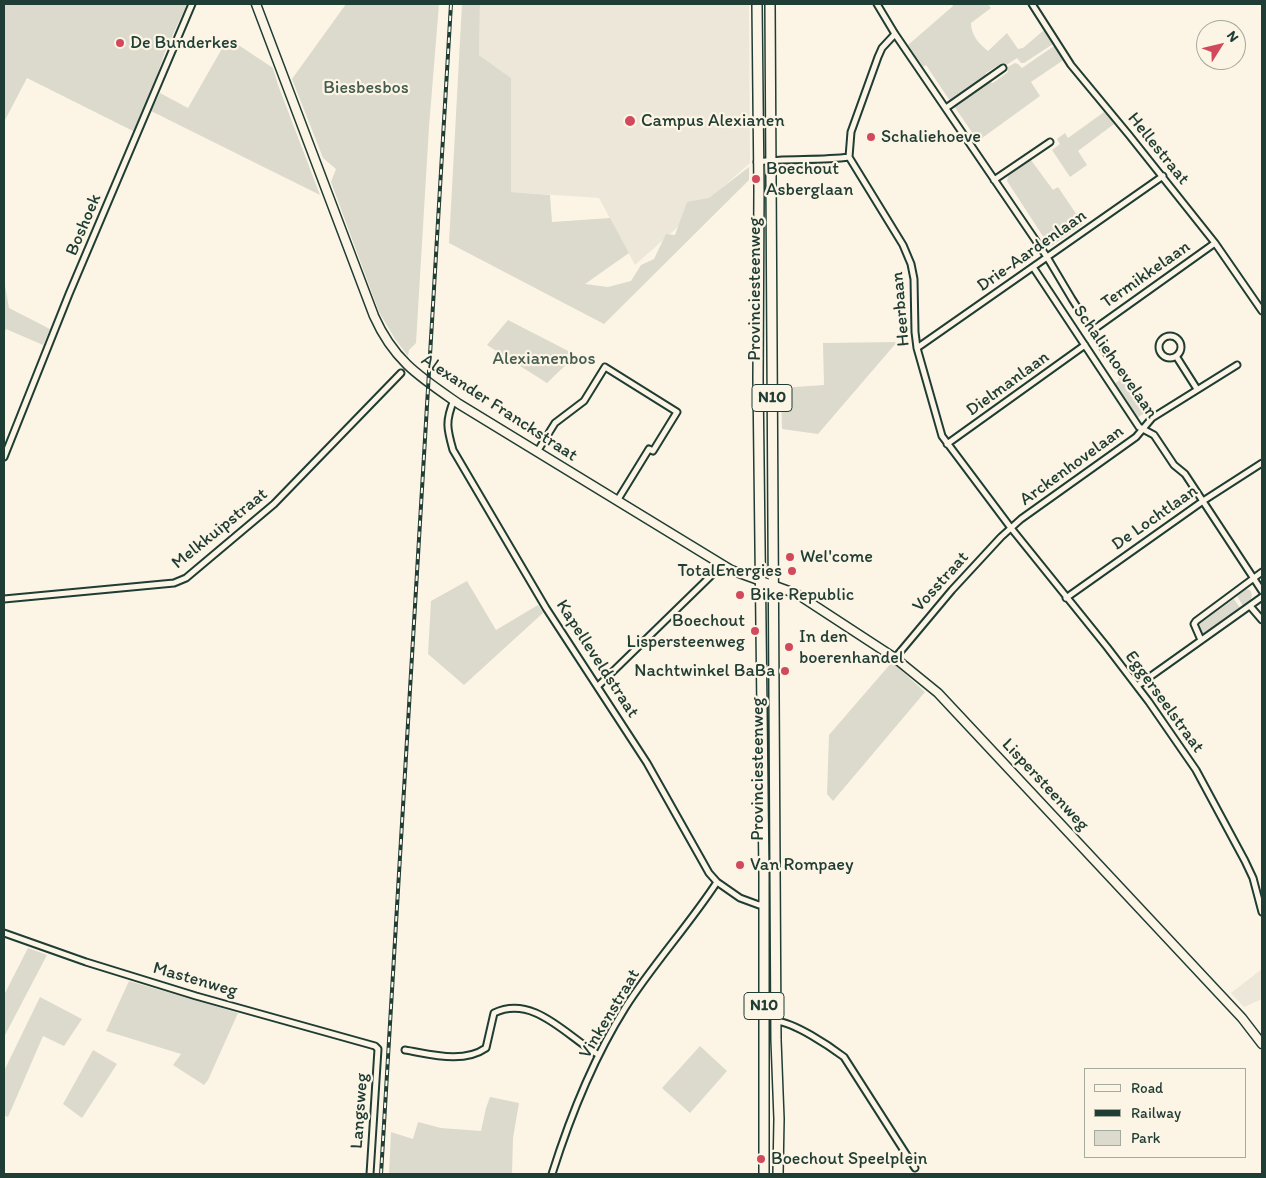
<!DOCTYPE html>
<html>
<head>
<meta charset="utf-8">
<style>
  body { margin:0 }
  #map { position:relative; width:1266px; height:1178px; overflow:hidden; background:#fcf5e5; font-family:Itim,sans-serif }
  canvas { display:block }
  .frame { position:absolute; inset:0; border:5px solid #1f3d34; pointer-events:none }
  .legend { position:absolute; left:1084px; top:1068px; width:162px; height:90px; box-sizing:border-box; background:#fcf5e5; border:1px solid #a4ab9e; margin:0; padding:6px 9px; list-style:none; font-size:15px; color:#1f3d34 }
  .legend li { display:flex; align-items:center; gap:10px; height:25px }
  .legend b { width:25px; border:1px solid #a4ab9e }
  .north { position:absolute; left:1196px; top:20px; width:50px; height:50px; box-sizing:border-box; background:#fcf5e5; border:1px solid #a4ab9e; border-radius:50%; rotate:54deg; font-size:14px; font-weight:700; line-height:20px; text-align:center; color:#1f3d34 }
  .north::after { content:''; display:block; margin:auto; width:18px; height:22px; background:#d1495b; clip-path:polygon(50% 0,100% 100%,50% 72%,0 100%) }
</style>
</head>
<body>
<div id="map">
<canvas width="1266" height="1178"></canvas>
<div class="frame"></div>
<ul class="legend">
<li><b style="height:6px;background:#fcf5e5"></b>Road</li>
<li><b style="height:6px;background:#1f3d34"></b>Railway</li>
<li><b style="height:14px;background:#dcdacc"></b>Park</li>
</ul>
<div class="north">N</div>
</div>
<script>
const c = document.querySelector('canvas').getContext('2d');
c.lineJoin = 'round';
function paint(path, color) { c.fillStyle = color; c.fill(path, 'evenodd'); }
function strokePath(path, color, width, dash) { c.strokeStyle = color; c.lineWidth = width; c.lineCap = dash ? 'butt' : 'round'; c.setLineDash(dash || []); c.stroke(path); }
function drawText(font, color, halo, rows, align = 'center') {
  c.font = font + ' Itim,sans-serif'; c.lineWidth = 4.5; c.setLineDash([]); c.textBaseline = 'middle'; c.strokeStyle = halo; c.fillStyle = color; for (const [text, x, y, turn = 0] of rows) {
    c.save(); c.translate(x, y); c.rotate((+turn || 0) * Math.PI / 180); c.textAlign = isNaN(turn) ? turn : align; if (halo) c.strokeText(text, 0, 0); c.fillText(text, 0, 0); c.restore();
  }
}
paint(new Path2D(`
  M480 4H749L750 163 635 265 599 198 511 192V78L479 55Z
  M1262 969V999L1244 1007 1231 993Z`), '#ece7d8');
paint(new Path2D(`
  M4 4H187L170 41 167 42 166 49 154 84 135 132 27 78 4 122Z
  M346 4H439L429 127 416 343 409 350 408 356 395 339 379 312 331 182 336 169 323 158 292 79Z
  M462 4H480L479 55 511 78V192L550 195 552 222 610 218 629 253 585 284 608 287 631 281 641 265 654 259 666 234 675 235 687 202 709 198 749 167V180L604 324 449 243Z
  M952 4H988L991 8 971 23C971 35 979 44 988 51L1007 33 1018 49 1023 48 1044 30 1049 38 1050 37 1053 44 1024 63H1021L1017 58 1005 66 1002 63 986 73 985 78 950 101 926 65 923 67 908 45 953 6Z
  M228 38 273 68 278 85 320 195 151 111 160 93 188 108Z
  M1054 46H1056L1065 59 1031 82 1040 96 978 141 954 106 988 82 993 83 1008 72 1006 68 1015 63 1018 64 1022 68Z
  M1104 112 1114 124 1078 151 1087 165 1070 177 1052 150 1060 144 1057 139 1065 133 1068 138Z
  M1031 160 1053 190 1058 187 1083 224 1050 247 1007 181 1008 176Z
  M4 280 9 308 50 329 43 345 6 329 4 334Z
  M508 320 576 355 547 383 487 345Z
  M897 342 818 434 782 429 781 388 824 385 823 343Z
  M1115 355 1151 409 1137 418 1114 384 1120 380 1108 361Z
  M467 581 496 630 538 605 543 613 464 685 428 654 431 601Z
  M1245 589 1250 590C1255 598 1249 602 1243 606L1237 596Z
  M1234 599 1240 608 1205 634 1202 633 1199 627V624Z
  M892 662 925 692 833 801 827 794 829 735Z
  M28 948 47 955 4 1037V995Z
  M129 981 238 1013 208 1080 204 1085 173 1065 181 1054 106 1031Z
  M40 997 82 1019 64 1046 43 1036 8 1117 4 1115V1071Z
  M700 1046 727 1071 690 1113 662 1088Z
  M93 1050 117 1064 82 1118 63 1104Z
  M490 1097 519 1103 513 1138 512 1174H389L391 1132 413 1139 418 1122 441 1128 481 1131 486 1108Z`), '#dcdacc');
const street = new Path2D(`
  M877 4 895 34 1047 257 1072 299 1107 354
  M1032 4 1071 65 1129 135 1215 243 1262 311
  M895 34 882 48 878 57 851 132 849 157 903 245 911 264 914 279 915 332 917 348 942 436 1011 528 1107 647 1149 702 1196 770 1245 861 1253 878 1262 912
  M946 108 1003 68
  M757 162C788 158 819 161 849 157
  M994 180 1050 142
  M1033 267 1139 427 1154 435 1174 465 1185 474 1262 591
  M1093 330 1215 243
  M1159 347a11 11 0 1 1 22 0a11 11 0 1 1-22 0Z
  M917 348 1163 176
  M1176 356 1197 389
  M454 400C445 421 447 429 453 450L546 608 647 763 709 873 717 882 740 898 759 905 764 904
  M947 444 1085 345
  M537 452 555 423 584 401 605 367 677 412 653 451 649 449 617 501
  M4 457 69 294 192 4
  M1066 598 1203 501 1262 463
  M4 599 174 583 186 578 274 504 401 373
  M1250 606 1262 620
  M1201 640 1194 624 1196 621 1262 572
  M895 658 952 590 1001 537 1021 519 1136 437 1152 418 1237 365
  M598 686 722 565
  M1137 686 1262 597
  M4 933 86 962 196 996 375 1046 378 1049 370 1174
  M776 1021C795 1023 828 1045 844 1057L915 1168
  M405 1050C430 1054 463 1064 486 1048L494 1013C534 994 567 1037 599 1055
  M552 1174C570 1117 593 1059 625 1008 653 964 689 925 717 882`);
const secondary = new Path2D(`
  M256 4 374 316C394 361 420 377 459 404L731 570 797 594 895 658 938 693 1242 1018 1262 1044`);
const primary = new Path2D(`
  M757 4 759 190 758 379 764 875V1174
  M770 4C772 349 775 694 776 1040L779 1119 778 1174`);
strokePath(street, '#1f3d34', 9);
strokePath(secondary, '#1f3d34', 11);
strokePath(primary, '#1f3d34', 12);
strokePath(street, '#fcf5e5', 5);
strokePath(secondary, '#fcf5e5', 8);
strokePath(primary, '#fcf5e5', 9);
const rail = new Path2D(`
  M381 1174 451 4`);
strokePath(rail, '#1f3d34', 4);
strokePath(rail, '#fcf5e5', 2, [5.5]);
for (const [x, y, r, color] of [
  [120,43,5,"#d1495b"],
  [630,121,6,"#d1495b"],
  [871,137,5,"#d1495b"],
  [756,179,5,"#d1495b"],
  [790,557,5,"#d1495b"],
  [792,571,5,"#d1495b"],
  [740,595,5,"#d1495b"],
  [755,631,5,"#d1495b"],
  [789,647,5,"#d1495b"],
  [785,671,5,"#d1495b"],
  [740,865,5,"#d1495b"],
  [761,1159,5,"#d1495b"]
]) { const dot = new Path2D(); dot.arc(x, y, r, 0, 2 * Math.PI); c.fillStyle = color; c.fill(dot); strokePath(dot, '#fcf5e5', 2); }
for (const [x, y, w] of [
  [772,398,40],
  [764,1006,40]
]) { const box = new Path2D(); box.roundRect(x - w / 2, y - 13.5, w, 27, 4); c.fillStyle = '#fcf5e5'; c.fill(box); strokePath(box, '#1f3d34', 1); }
drawText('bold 16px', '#1f3d34', null, [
  ["N10",772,398],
  ["N10",764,1006]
]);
drawText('18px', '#1f3d34', '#fcf5e5', [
  ["De Bunderkes",130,43],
  ["Campus Alexianen",641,121],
  ["Schaliehoeve",881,137],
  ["Boechout",766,169],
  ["Asberglaan",766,190],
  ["Wel'come",800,557],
  ["TotalEnergies",782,571,"right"],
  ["Bike Republic",750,595],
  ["Boechout",745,621,"right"],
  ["Lispersteenweg",745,642,"right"],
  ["In den",799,637],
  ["boerenhandel",799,658],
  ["Nachtwinkel BaBa",775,671,"right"],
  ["Van Rompaey",750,865],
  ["Boechout Speelplein",771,1159]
], 'left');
drawText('18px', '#455c52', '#fcf5e5', [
  ["Biesbesbos",366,88],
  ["Alexianenbos",544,359]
]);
drawText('18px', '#1f3d34', '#fcf5e5', [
  ["Hellestraat",1158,149,51],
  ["Boshoek",84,225,-67],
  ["Drie-Aardenlaan",1032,251,-35],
  ["Termikkelaan",1146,275,-35],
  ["Provinciesteenweg",755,289,-90],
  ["Heerbaan",901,309,-95],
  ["Schaliehoevelaan",1115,362,55],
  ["Dielmanlaan",1008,384,-36],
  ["Alexander Franckstraat",499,408,33],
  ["Arckenhovelaan",1072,466,-36],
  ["De Lochtlaan",1155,518,-35],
  ["Melkkuipstraat",220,529,-39],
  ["Vosstraat",941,582,-48],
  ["Kapelleveldstraat",597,659,57],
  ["Eggerseelstraat",1164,702,54],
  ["Provinciesteenweg",758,769,-90],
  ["Lispersteenweg",1045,785,47],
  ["Mastenweg",195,980,16],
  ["Vinkenstraat",610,1014,-59],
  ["Langsweg",360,1111,-86]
]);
</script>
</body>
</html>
